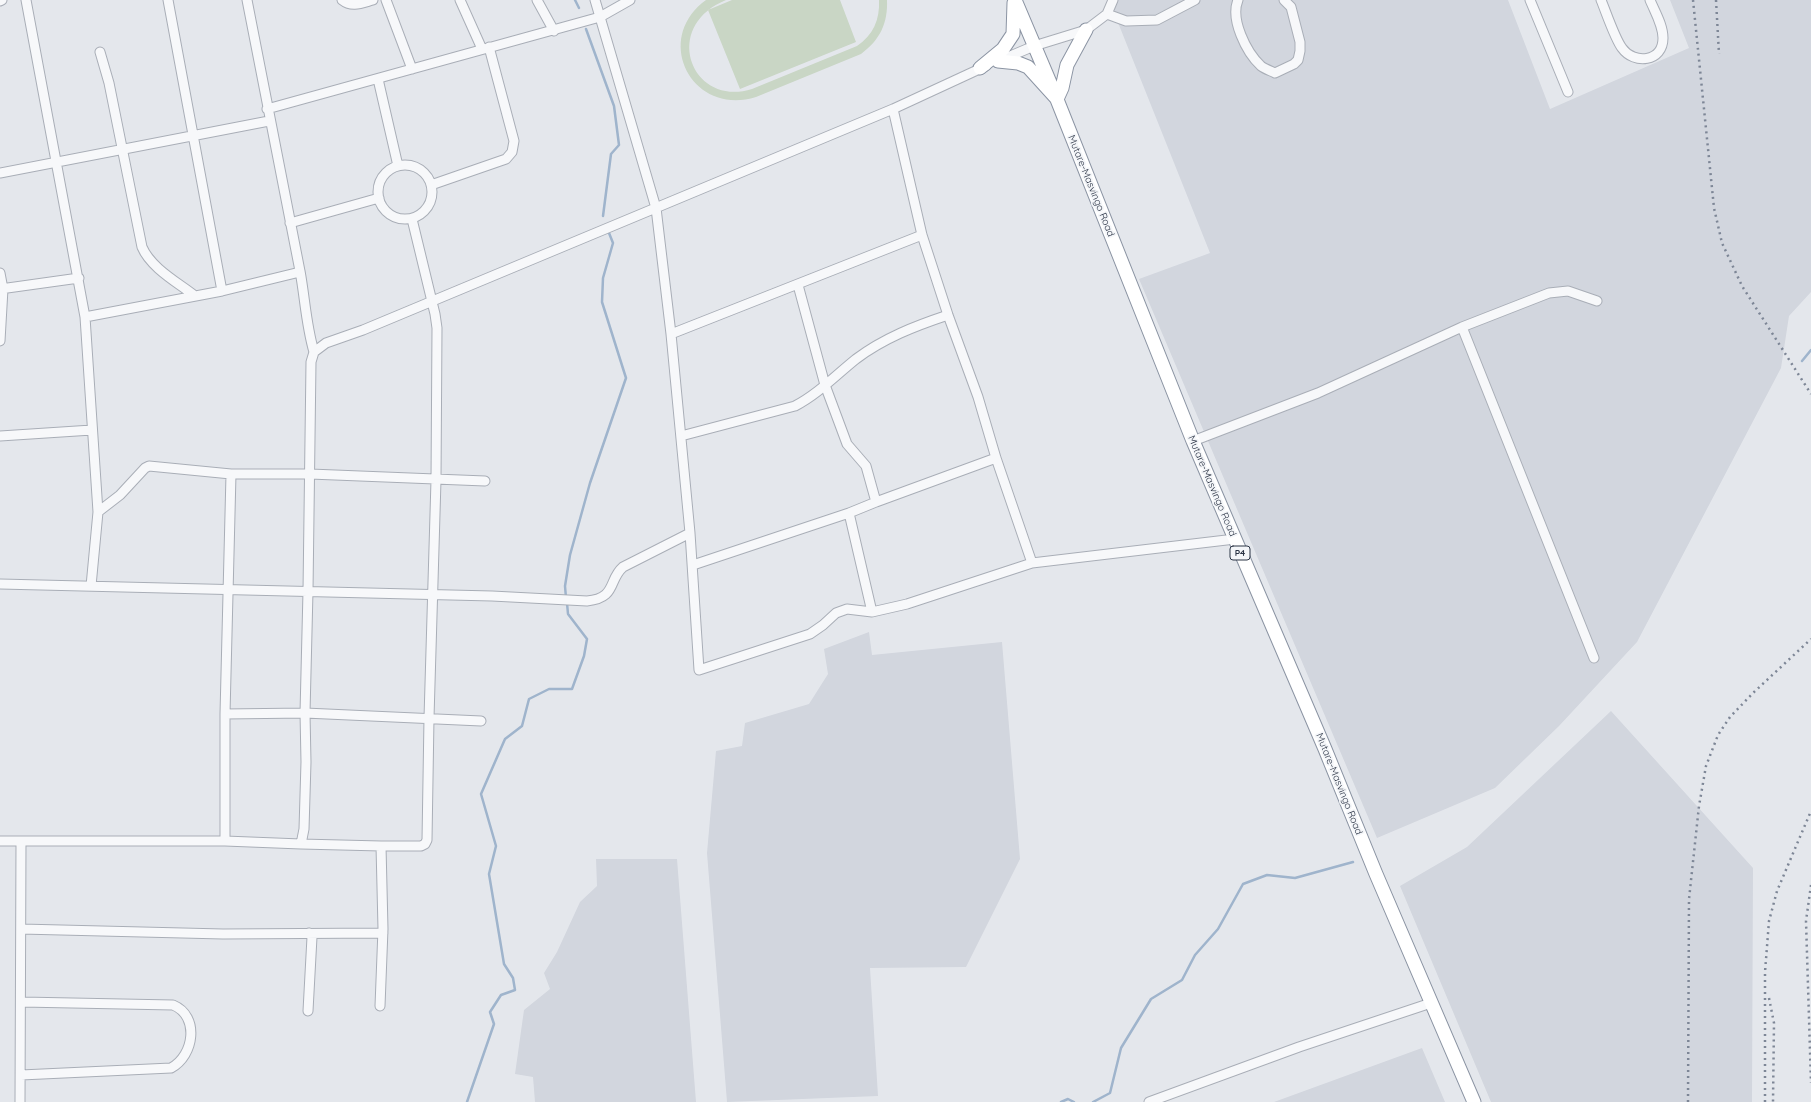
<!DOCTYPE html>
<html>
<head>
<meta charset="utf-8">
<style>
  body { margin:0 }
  canvas { display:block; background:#e4e7ec }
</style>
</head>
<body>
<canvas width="1811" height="1102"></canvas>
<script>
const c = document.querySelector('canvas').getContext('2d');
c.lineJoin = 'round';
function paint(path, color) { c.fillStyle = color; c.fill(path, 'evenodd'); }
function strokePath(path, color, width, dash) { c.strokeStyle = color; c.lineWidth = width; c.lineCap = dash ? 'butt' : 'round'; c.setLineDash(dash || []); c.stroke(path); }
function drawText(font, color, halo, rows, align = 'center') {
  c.font = font + ' Quicksand,sans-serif'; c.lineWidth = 3.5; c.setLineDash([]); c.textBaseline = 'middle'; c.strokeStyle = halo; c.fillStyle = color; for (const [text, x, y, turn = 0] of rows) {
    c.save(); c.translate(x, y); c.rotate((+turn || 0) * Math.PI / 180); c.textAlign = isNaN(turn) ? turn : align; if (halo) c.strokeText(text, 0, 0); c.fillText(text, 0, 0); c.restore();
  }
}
paint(new Path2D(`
  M1109 0H1508L1550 109 1689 48 1670 0H1811V292L1789 316 1781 368 1637 642 1559 726 1495 788 1377 838 1139 279 1210 253Z
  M869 632 872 655 1002 642 1020 859 966 967 870 968 878 1096 727 1102 707 853 716 751 742 746 745 723 809 704 828 674 824 649Z
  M1611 711 1753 868 1752 1102H1491L1400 886 1467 847Z
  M596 859H677L696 1102H535L533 1077 515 1074 524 1010 550 989 544 973 557 952 580 902 597 886Z
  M1422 1048 1445 1102H1274Z`), '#d2d6de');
paint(new Path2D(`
  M706 0H726C660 27 692 108 752 89L857 46C873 35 880 20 879 0H887C888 23 880 40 861 54L756 97C692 117 652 39 706 0Z
  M732 0H840L856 42 740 89 708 10Z`), '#c9d6c5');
strokePath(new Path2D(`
  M575 0 579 8
  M586 29 614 106 619 145 611 154 603 216
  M1802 361 1811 350
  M566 598 565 586 570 555 590 483 626 378 602 302 603 278 613 243 609 233
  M467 1102 494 1024 490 1012 501 995 515 990 513 978 504 964 489 874 496 846 481 794 505 739 522 726 529 699 549 689H572L584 656 587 639 568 614 567 603
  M1061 1102 1068 1099 1074 1102
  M1093 1102 1110 1093 1121 1048 1151 999 1182 980 1195 955 1218 929 1243 884 1267 875 1295 878 1353 862`), '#9fb4cc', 2.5);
const minor = new Path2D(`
  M26 0 85 317 98 512 91 586
  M168 0 222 291
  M247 0C264 91 282 181 300 271 305 298 306 325 314 352
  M342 0C352 8 362 3 373 0
  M386 0 412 69
  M460 0 482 49
  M537 0 554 31
  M595 0 656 208 671 334 690 533 699 670 810 634 823 625 836 613 847 609 872 612 907 604 1032 563 1235 539
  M1238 0C1230 19 1246 52 1261 66 1265 69 1271 71 1275 73L1294 64 1298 60 1300 51V42L1291 7 1284 0
  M1530 0 1568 92
  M1601 0C1606 12 1615 39 1622 48 1634 65 1663 62 1663 38 1663 25 1655 12 1650 0
  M0 1 2 0
  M1107 14 1126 21 1157 20 1195 0
  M100 52 109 83 142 247C151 268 177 282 195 296
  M1001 60 1034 46 1086 30 1107 14 1113 0
  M378 79 398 166
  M267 109 600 17 630 0
  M893 109 922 235 948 315 978 397 996 458 1032 563
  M378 192a27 27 0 1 1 54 0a27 27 0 1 1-54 0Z
  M0 173 269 121
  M431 185 506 159 512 152 514 141 489 47
  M290 223 379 198
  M0 273 3 289 0 341
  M798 285 825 385 847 444 866 466 876 502
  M0 289 79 278
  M85 317 222 291 300 272
  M1462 327 1594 658
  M671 334 922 235
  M0 436 92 430
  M681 436 795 406C818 394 836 375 856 359 884 338 915 326 948 315
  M1193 441 1318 393 1462 327 1549 293 1568 291 1597 301
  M98 512 120 495 145 468 149 466 231 474
  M849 513 872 612
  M693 565 849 513 876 502 996 458
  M0 584 492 596 587 601C617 598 608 580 623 567L690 533
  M225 714 305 713 481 721
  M0 841H225L301 844 304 829 306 762 305 713 308 591 311 362 314 352 326 343 363 330 893 109 986 66
  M225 841V714L231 474H310L485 481
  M301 844 381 846 383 929 380 1006
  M381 846H421L425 844 427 840 429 718 436 480 437 328 435 314 412 219
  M21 929 223 934 383 933
  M308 1011 312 937 309 933
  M21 1075 171 1068C194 1056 200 1016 173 1005L22 1002
  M20 1102 21 841
  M1149 1102 1299 1047 1431 1003`);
const highway = new Path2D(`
  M1015 0 1054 92 1193 441 1325 749 1376 874 1474 1102
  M998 61 1018 63 1028 67 1057 99 1062 88 1067 65 1086 30
  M980 68 1003 49 1013 34 1014 3`);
strokePath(minor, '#a9aeb7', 11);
strokePath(highway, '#8b94a3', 15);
strokePath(minor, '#f7f8fa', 9);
strokePath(highway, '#fff', 13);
strokePath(new Path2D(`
  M1693 0 1714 208 1722 243 1742 286 1811 394
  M1716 0 1719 54
  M1811 885 1806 921 1811 1083
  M1769 998 1774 1023 1773 1102
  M1688 1102 1689 899 1699 806 1706 766 1718 735 1730 717 1753 693 1811 639
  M1765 1102V972L1769 921 1777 891 1811 811`), '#7d8696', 2.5, [2, 4]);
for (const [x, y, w] of [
  [1240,553,20]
]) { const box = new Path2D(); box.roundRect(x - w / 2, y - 7, w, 14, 3); c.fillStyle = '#f4f6f9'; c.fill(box); strokePath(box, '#2b3445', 1); }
drawText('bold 9px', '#2b3445', null, [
  ["P4",1240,553]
]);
drawText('10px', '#2b3445', '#f4f6f9', [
  ["Mutare-Masvingo Road",1091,186,68],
  ["Mutare-Masvingo Road",1212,486,67],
  ["Mutare-Masvingo Road",1339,784,68]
]);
</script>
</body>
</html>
